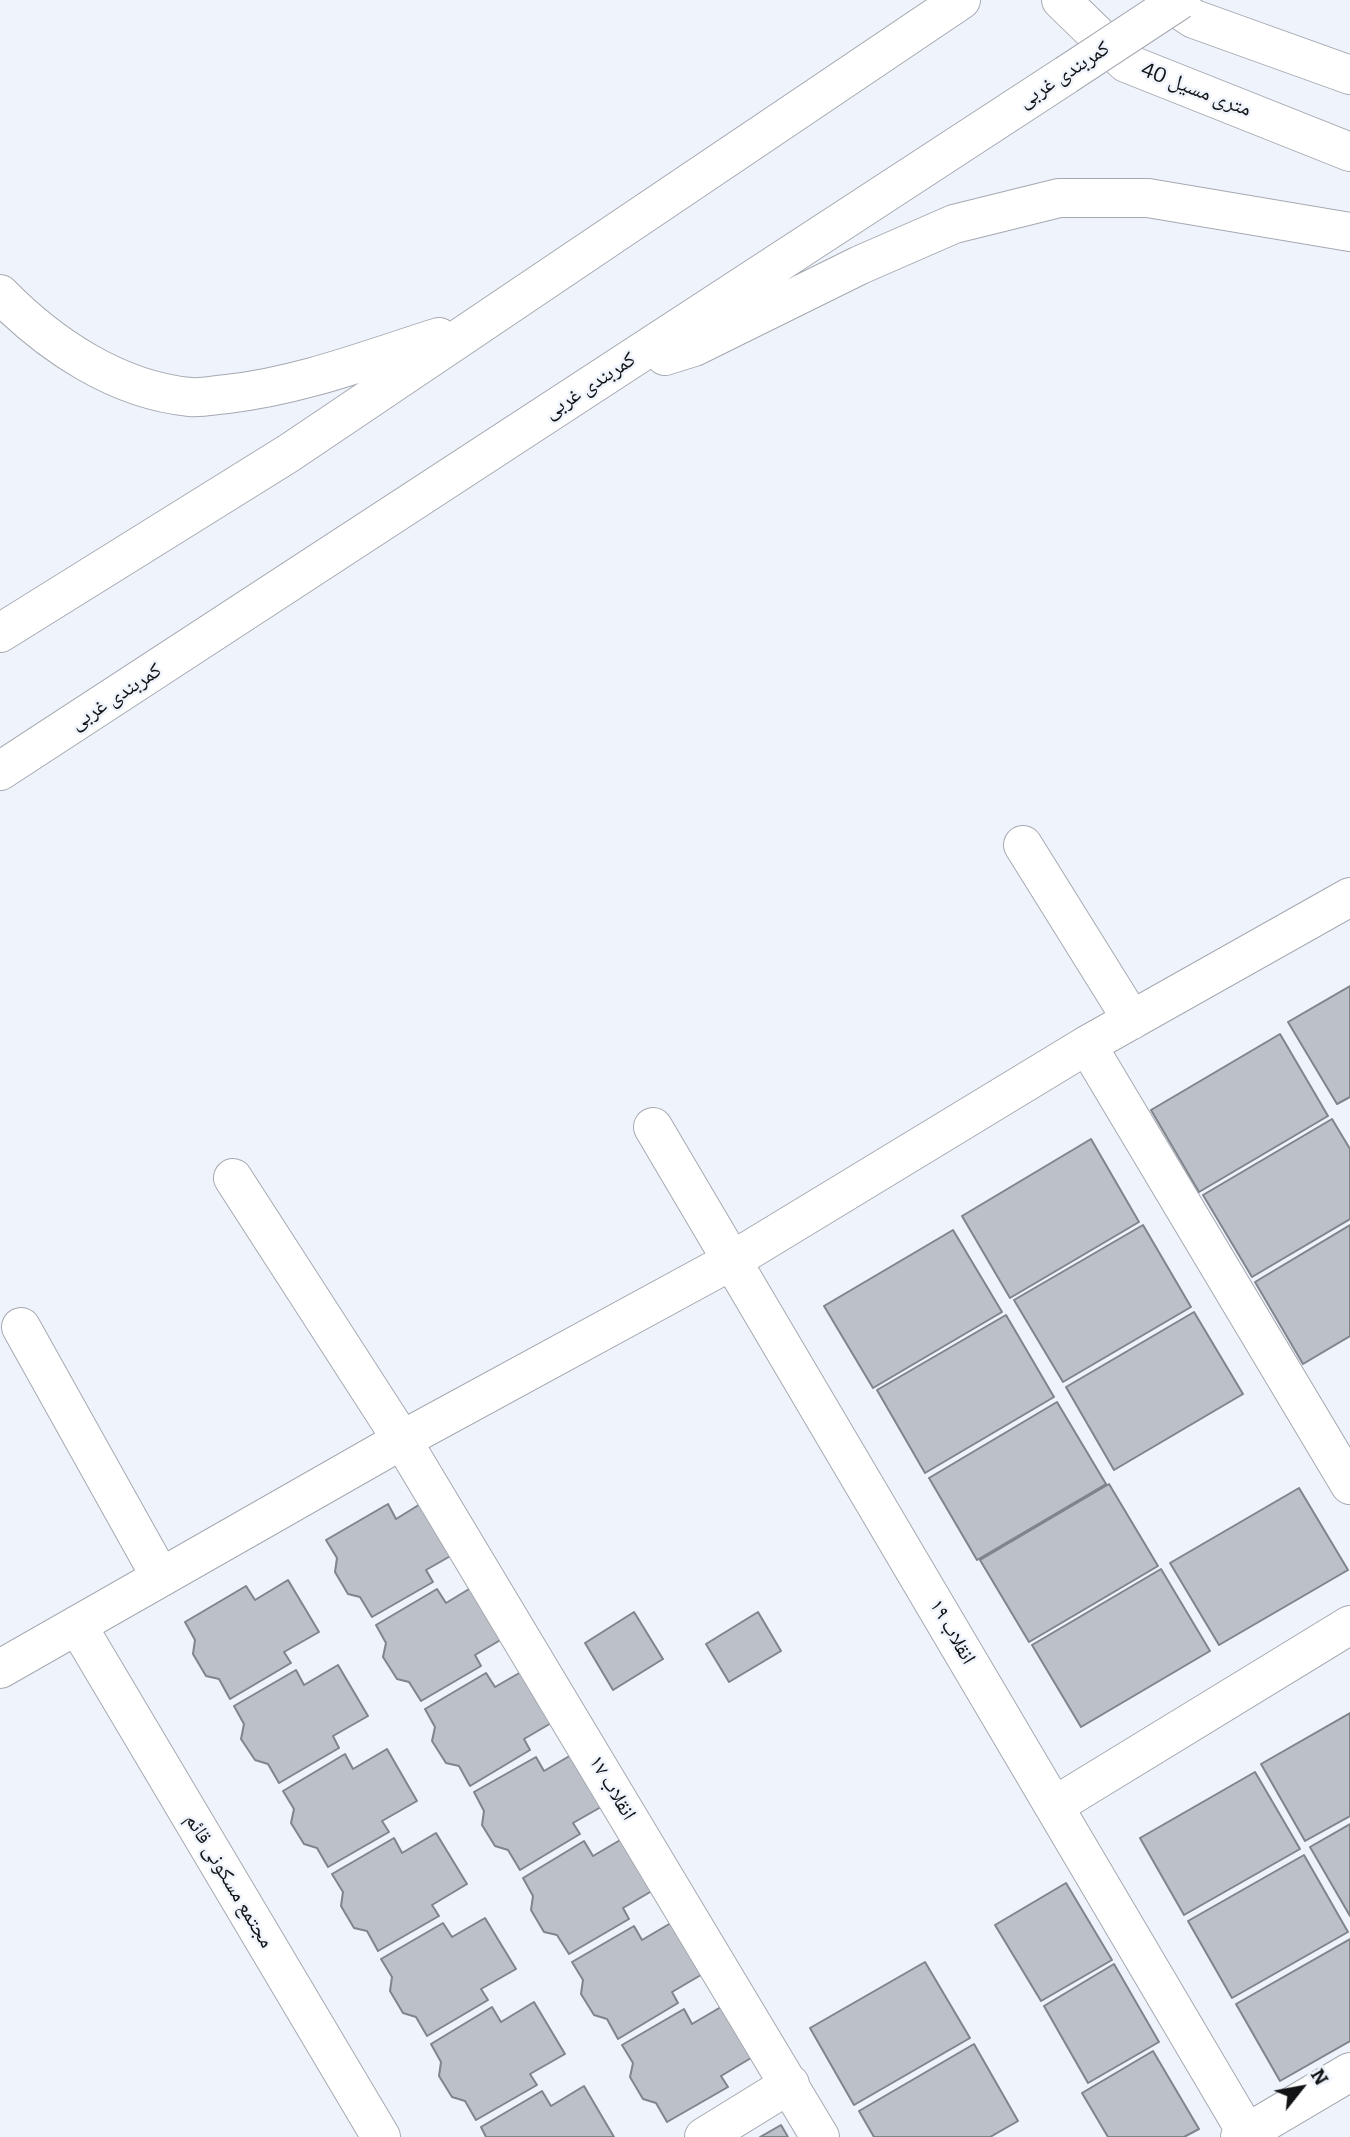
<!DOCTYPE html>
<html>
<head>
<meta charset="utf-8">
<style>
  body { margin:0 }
  #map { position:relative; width:1350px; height:2137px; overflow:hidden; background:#eff4fc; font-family:Bitter,serif }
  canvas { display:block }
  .north { position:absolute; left:1266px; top:2053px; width:70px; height:70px; -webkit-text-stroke:5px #eff4fc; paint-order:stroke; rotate:59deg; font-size:19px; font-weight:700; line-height:28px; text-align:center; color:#111315 }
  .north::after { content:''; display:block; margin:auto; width:24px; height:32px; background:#111315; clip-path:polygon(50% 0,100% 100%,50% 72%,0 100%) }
</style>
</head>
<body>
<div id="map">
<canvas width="1350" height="2137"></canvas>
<div class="north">N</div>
</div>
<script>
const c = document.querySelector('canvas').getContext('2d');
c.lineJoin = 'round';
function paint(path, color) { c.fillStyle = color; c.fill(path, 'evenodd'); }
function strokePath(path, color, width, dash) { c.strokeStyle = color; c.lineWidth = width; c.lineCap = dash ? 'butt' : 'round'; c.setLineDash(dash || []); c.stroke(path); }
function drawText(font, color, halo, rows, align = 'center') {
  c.font = font + ' Bitter,"Noto Naskh Arabic",serif'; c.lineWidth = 5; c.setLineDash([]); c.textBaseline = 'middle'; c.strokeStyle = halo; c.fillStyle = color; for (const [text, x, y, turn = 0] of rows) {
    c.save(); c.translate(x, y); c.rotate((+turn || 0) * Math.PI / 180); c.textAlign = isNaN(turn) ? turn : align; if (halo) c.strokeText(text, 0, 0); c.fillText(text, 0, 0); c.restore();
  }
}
const building = new Path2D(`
  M1350 986V1097L1337 1104 1288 1022Z
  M1280 1034 1328 1116 1199 1192 1151 1110Z
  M1332 1119 1350 1149V1219L1252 1277 1203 1195Z
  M1091 1139 1139 1222 1010 1298 962 1216Z
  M1143 1225 1191 1307 1063 1382 1014 1300Z
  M1350 1225V1336L1303 1364 1255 1282Z
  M953 1230 1002 1312 873 1388 824 1306Z
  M1194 1312 1243 1394 1114 1470 1066 1387Z
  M1006 1315 1054 1397 925 1473 877 1390Z
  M1057 1402 1106 1484 977 1560 929 1478Z
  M1109 1484 1158 1566 1029 1642 980 1560Z
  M1299 1488 1348 1570 1219 1645 1170 1563Z
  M430 1498 461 1550 426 1570 433 1582 372 1617 360 1597 348 1594 335 1572 337 1558 326 1540 388 1504 396 1519Z
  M1161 1569 1210 1651 1081 1727 1032 1645Z
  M288 1580 319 1632 284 1652 291 1663 230 1699 219 1679 206 1676 193 1654 195 1640 185 1622 246 1586 255 1600Z
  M479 1583 509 1635 475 1655 481 1666 421 1701 409 1682 397 1679 383 1657 386 1643 376 1625 437 1589 446 1603Z
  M634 1612 663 1659 613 1690 585 1643Z
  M758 1612 781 1651 729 1682 706 1644Z
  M338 1665 368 1716 333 1736 339 1748 279 1783 268 1764 255 1760 241 1739 244 1724 234 1706 296 1670 304 1685Z
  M528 1668 558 1719 524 1739 530 1750 470 1786 459 1766 446 1763 432 1741 435 1727 425 1709 486 1673 495 1687Z
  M1350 1713V1816L1305 1841 1261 1764Z
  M387 1749 417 1801 382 1821 389 1832 328 1867 317 1848 304 1844 291 1823 294 1809 283 1791 345 1754 353 1769Z
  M578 1751 608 1803 573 1823 580 1834 520 1870 508 1850 495 1846 482 1825 484 1811 474 1792 536 1757 544 1771Z
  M1255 1772 1300 1849 1184 1915 1140 1838Z
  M1350 1824V1916L1310 1847Z
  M436 1833 467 1884 432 1905 439 1916 378 1951 367 1931 354 1928 341 1906 343 1892 332 1874 394 1838 402 1853Z
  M627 1836 657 1888 623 1908 629 1919 569 1954 557 1935 544 1932 531 1910 533 1896 523 1878 584 1841 593 1856Z
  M1304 1855 1348 1932 1232 1998 1188 1921Z
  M1066 1883 1112 1960 1041 2001 995 1925Z
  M485 1918 516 1969 481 1989 488 2000 427 2036 416 2017 403 2013 390 1991 392 1977 381 1959 443 1923 452 1937Z
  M676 1920 706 1972 672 1992 678 2003 618 2039 607 2019 594 2015 581 1994 583 1980 572 1962 634 1926 642 1940Z
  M1350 1939V2041L1280 2081 1236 2004Z
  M925 1962 970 2038 854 2105 810 2028Z
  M1114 1964 1159 2042 1088 2083 1044 2006Z
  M534 2002 565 2054 530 2074 537 2085 476 2120 465 2101 452 2097 439 2076 441 2062 431 2044 492 2007 501 2022Z
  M726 2004 756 2055 721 2076 728 2087 667 2122 656 2103 643 2099 630 2077 633 2063 622 2045 684 2009 692 2024Z
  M974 2044 1018 2121 990 2137H874L859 2111Z
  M1153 2051 1199 2129 1184 2137H1108L1082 2093Z
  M584 2086 614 2137H486L481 2127 542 2091 551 2106Z
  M781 2125 788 2137H760Z`);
paint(building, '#bcc0c8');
strokePath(building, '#80848b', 2);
const street = new Path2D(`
  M1023 845 1132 1020
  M1087 1045 1350 1485
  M653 1127 1249 2137
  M233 1178 402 1440 820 2137
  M21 1327 160 1576
  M77 1625 381 2137
  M0 1669 402 1440 733 1260 1087 1045 1350 897
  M1054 1806 1350 1625
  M704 2137 790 2084
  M1240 2137 1350 2072`);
const secondary = new Path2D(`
  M1061 0 1126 63 1350 152
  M1165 0 1194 19 1350 75`);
const highway = new Path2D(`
  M0 294C50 345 117 390 190 397 202 398 215 395 227 394 300 386 369 359 439 337
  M665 356 694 347 860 265 954 224 1059 198H1148L1350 232
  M0 633 289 453 961 0
  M0 771 1066 75`);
strokePath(street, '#a5a9b1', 40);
strokePath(secondary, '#a5a9b1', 40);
strokePath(highway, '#a5a9b1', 40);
strokePath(street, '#fff', 38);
strokePath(secondary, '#fff', 38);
strokePath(highway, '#fff', 38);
const highwayBridge = new Path2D(`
  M1066 75 1180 0`);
strokePath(highwayBridge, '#a5a9b1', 40, []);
strokePath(highwayBridge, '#fff', 38);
drawText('21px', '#111315', '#eff4fc', [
  ["کمربندی غربی",1064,75,-33],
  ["40 متری مسیل",1196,90,21],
  ["کمربندی غربی",590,386,-33],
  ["کمربندی غربی",116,697,-33],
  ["انقلاب ۱۹",952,1632,60],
  ["انقلاب ۱۷",612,1788,59],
  ["مجتمع مسکونی قائم",229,1881,59]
]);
</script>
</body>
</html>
